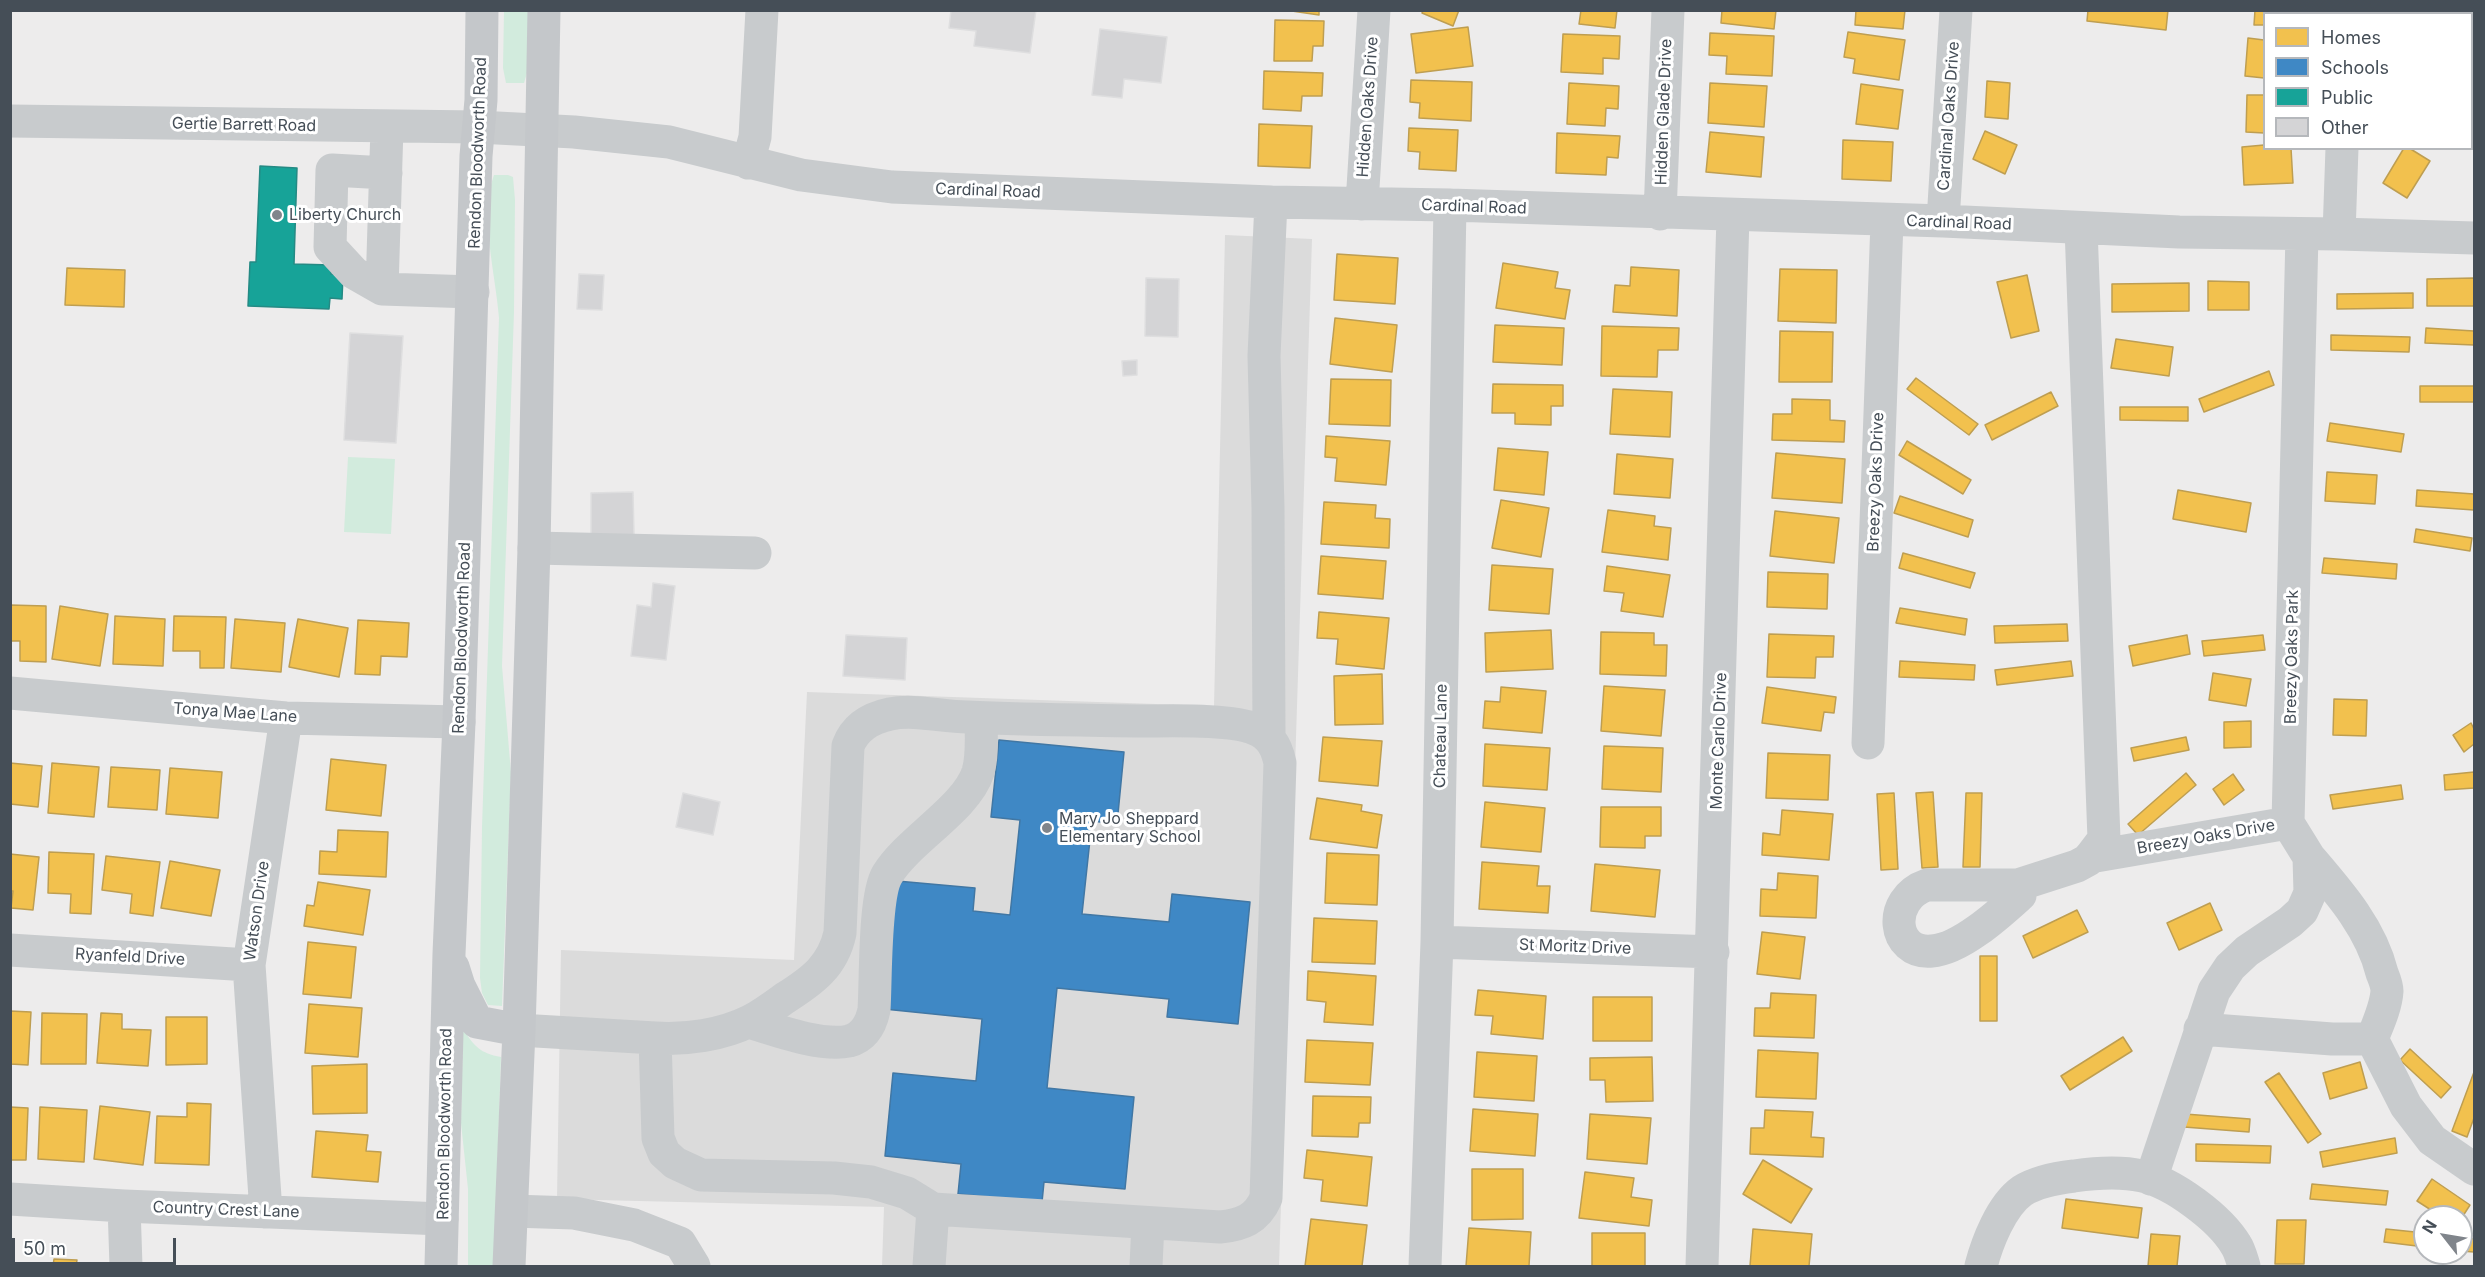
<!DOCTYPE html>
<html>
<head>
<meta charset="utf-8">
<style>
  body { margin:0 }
  #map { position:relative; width:2485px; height:1277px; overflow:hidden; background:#edecec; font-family:Inter,sans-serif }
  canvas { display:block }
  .frame { position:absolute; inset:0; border:12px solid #454e57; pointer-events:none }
  .legend { position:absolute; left:2263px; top:12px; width:210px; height:138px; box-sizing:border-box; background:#fff; border:2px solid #b5b8bc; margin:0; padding:8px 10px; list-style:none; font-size:18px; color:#454e57 }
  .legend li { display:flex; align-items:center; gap:12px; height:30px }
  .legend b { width:30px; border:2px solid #b5b8bc }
  .north { position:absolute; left:2413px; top:1205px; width:60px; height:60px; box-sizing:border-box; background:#fff; border:2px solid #b5b8bc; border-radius:50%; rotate:301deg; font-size:16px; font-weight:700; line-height:24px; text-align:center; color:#454e57 }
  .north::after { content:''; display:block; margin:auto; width:21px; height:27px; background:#80858b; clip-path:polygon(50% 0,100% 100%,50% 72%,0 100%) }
  .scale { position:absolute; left:12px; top:1238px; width:164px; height:27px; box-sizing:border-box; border:3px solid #454e57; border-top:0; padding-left:8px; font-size:18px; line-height:21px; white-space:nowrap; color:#454e57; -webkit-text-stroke:4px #fff; paint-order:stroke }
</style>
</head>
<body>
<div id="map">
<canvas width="2485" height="1277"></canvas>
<div class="frame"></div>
<ul class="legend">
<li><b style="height:16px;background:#f2c14e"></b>Homes</li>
<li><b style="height:16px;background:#3f88c5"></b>Schools</li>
<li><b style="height:16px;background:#17a398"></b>Public</li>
<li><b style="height:16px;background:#d4d4d6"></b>Other</li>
</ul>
<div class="north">N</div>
<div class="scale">50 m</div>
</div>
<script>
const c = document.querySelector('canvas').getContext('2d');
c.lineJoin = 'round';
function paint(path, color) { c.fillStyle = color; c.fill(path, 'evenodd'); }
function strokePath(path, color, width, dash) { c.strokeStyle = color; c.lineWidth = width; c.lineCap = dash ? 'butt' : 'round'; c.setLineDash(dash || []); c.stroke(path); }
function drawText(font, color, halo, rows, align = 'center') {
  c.font = font + ' Inter,sans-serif'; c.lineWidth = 6; c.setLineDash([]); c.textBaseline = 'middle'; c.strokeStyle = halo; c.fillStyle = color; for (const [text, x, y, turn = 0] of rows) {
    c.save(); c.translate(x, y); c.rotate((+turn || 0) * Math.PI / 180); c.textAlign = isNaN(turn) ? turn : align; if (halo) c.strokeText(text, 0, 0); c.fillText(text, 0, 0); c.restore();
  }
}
paint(new Path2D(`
  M1225 235 1312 239 1279 1266H882L884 1207 557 1199 561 950 794 960 807 692 1214 706Z`), '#dbdbdb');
paint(new Path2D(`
  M504 11H530L529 66 524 83H506L503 68Z
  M494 175H508L513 177 515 200 514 312 502 666 511 773 502 1006 488 1005 482 993 480 978 482 827 499 318C496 276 479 215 494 175Z
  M348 457 395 459 391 534 344 532Z
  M463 1029C475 1047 480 1053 501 1057L494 1266H468V1189L461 1123Z`), '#d2ebdd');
const homes = new Path2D(`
  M1285 10H1319V15Z
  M1423 10H1459L1453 26 1422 13Z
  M1581 10H1617L1615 28 1579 24Z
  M1722 10H1776L1774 29 1721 23Z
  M1856 10H1905L1903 29 1855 25Z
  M2088 10H2168L2166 30 2087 21Z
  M2255 10H2305L2304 14H2264V25H2254Z
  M2397 10H2440L2439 14H2396Z
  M1275 20 1324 21 1323 46H1313L1312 61H1274Z
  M1468 27 1473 66 1416 73 1411 34Z
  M1848 32 1905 40 1899 80 1853 73 1855 59 1844 57Z
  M1710 33 1774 36 1772 76 1726 74 1727 56 1709 55Z
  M1563 34 1620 36 1619 59 1603 58V74L1561 72Z
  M2248 38 2264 40V78L2245 76Z
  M1264 71 1323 73 1322 96H1302L1301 111 1263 109Z
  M1411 80 1472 82 1471 121 1419 118 1420 103 1410 102Z
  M1987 81 2010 83 2008 119 1985 117Z
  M1569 83 1619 86 1618 109 1606 108 1605 126 1567 124Z
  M1710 83 1767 86 1764 127 1708 123Z
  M1861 84 1903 90 1898 129 1856 124Z
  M2247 95H2264V133L2246 132Z
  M2472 116H2474V137H2472Z
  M1259 124 1312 126 1310 168 1258 166Z
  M1409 128 1458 130 1456 171 1419 169 1420 152 1408 151Z
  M1985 131 2017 145 2005 174 1973 159Z
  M1710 132 1764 137 1761 177 1706 172Z
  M1557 133 1620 136 1618 158 1607 157 1606 175 1556 173Z
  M1843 140 1893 142 1891 181 1842 179Z
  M2264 145V148H2291L2293 183 2244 185 2242 147Z
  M2404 148H2409L2430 161 2407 198 2383 183Z
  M1337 254 1398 258 1395 304 1334 300Z
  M1503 263 1558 272 1555 288 1570 290 1565 319 1496 308Z
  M1631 267 1679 270 1677 316 1613 312 1615 285 1630 286Z
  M67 268 125 270 124 307 65 305Z
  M1780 269 1837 270 1836 323 1778 321Z
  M2027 275 2039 331 2011 338 1997 282Z
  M2474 278V306H2427V279Z
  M2208 281 2249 282V310H2208Z
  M2189 283V311L2112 312V284Z
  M2413 293V308L2337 309V294Z
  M1335 318 1397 325 1392 372 1330 364Z
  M1495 325 1564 328 1562 365 1493 362Z
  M1602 326 1679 328 1678 350H1658L1657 377 1601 376Z
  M2426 328 2474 331V345L2425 343Z
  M1780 331 1833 332 1832 382H1779Z
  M2331 335 2410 337 2409 352 2331 350Z
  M2116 339 2173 347 2169 376 2111 368Z
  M2269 371 2274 385 2204 412 2199 399Z
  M1916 378 1978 424 1969 435 1907 389Z
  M1331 379 1391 380 1390 426 1329 424Z
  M1493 384 1563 385V406H1551V425L1515 424V413H1492Z
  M2420 386H2474V402H2420Z
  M1613 389 1672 392 1670 437 1610 434Z
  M2051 392 2058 406 1992 440 1985 425Z
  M1792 399 1830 400V420L1845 421 1844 442 1772 440 1773 414H1792Z
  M2120 407H2188V421L2120 420Z
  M2330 423 2404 434 2401 452 2327 441Z
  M1326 436 1390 441 1386 485 1335 481 1337 458 1325 457Z
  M1907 441 1971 480 1963 494 1899 455Z
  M1498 448 1548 452 1544 495 1494 490Z
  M1776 453 1845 459 1842 503 1772 498Z
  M1617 454 1673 459 1670 498 1614 494Z
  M2327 472 2377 475 2375 504 2325 501Z
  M2178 490 2251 503 2246 532 2173 519Z
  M2417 490 2474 494V510L2416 506Z
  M1900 496 1973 520 1968 537 1894 513Z
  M1501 500 1549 508 1541 557 1492 548Z
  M1324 502 1376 505 1375 518 1390 519 1389 548 1321 544Z
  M1608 510 1655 516 1654 526 1671 528 1668 560 1602 552Z
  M1775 511 1839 518 1834 563 1770 556Z
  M2416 529 2472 538 2470 551 2414 542Z
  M1903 553 1975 573 1970 588 1899 568Z
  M1321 556 1386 561 1383 599 1318 594Z
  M2324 558 2397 564 2396 579 2322 573Z
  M1492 565 1553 569 1549 614 1489 610Z
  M1607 566 1670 575 1663 617 1621 611 1624 593 1604 591Z
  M1768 572 1828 574 1827 609 1767 607Z
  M10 605 46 606V662L20 661V641H10Z
  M60 606 108 614 100 666 52 659Z
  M1900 608 1967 619 1965 635 1896 623Z
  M1319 612 1389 618 1384 669 1336 664 1338 639 1317 638Z
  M115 616 165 619 163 666 113 664Z
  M174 616 226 617 224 668H200V651H173Z
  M235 619 285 623 281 672 231 668Z
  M298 619 348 628 339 677 289 667Z
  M358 620 409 623 407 657 381 656 380 675 355 674Z
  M2067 624 2068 641 1995 643 1994 626Z
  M1551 630 1553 669 1486 672 1485 633Z
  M1601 632 1654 633V645H1667L1666 676 1600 674Z
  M1769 634 1834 636 1833 657H1816L1815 678 1767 677Z
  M2187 635 2190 654 2133 666 2129 646Z
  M2263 635 2265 650 2204 656 2202 641Z
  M1900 661 1975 665 1974 680 1899 677Z
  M2071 661 2073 676 1997 685 1995 670Z
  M2213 673 2251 679 2246 706 2209 700Z
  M1382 674 1383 724 1335 725 1334 676Z
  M1604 686 1665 690 1661 736 1601 731Z
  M1501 687 1546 691 1542 733 1483 728 1485 701 1500 702Z
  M1767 687 1836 697 1834 713 1824 712 1821 731 1762 723Z
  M2334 699 2367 700 2366 736 2333 735Z
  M2251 721V747L2224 748V722Z
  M2471 723 2474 729V744L2464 752 2453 735Z
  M1323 737 1382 741 1378 786 1319 781Z
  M2186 737 2189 750 2134 761 2131 748Z
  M1485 744 1550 748 1547 790 1483 786Z
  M1604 746 1663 748 1661 792 1602 789Z
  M1768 753 1830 755 1828 800 1766 798Z
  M331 759 386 765 381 816 326 810Z
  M10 763 42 766 38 807 10 804Z
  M52 763 99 767 94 817 48 813Z
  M111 767 160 770 157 810 108 807Z
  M170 768 222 772 218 818 166 814Z
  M2474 772V788L2445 790 2444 775Z
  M2186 773 2196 785 2138 835 2128 824Z
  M2233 774 2244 790 2224 805 2213 789Z
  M2401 785 2403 799 2333 809 2330 795Z
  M1933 792 1938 867 1922 868 1916 793Z
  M1894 793 1898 869 1881 870 1877 794Z
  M1966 793H1982L1980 867H1963Z
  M1317 798 1362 805 1361 811 1382 815 1377 848 1310 839Z
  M1485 802 1545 808 1541 852 1481 847Z
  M1601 807H1661V836H1645V848L1600 847Z
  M1782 810 1833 814 1829 860 1762 855 1763 833 1780 835Z
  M338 830 388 832 386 877 319 874 320 851 337 852Z
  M49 852 94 854 91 914 70 913 71 894 48 893Z
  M1327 853 1379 855 1377 905 1325 903Z
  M10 854 39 857 33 910 11 908 13 891H10Z
  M106 856 160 862 153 916 130 913 132 894 102 890Z
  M170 861 220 870 211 916 161 908Z
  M1482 862 1539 866 1537 886H1550L1548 913 1479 909Z
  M1595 864 1660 870 1655 917 1591 911Z
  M1778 873 1818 876 1816 918 1760 916 1761 889 1777 890Z
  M318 882 370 890 363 935 304 926 307 905 314 906Z
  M2210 903 2222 930 2179 950 2167 923Z
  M2077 910 2088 932 2033 958 2023 936Z
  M1314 918 1377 921 1375 964 1312 962Z
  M1762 932 1805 937 1800 979 1757 974Z
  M308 942 356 947 351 998 303 994Z
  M1980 956H1997V1021H1980Z
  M1308 971 1376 976 1373 1025 1324 1022 1326 1002 1307 1000Z
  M1478 990 1546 996 1543 1039 1491 1034 1493 1016 1475 1015Z
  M1771 993 1816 995 1814 1038 1754 1036 1755 1008H1770Z
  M1593 997H1652V1041H1593Z
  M309 1004 362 1008 358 1057 305 1053Z
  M10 1011 31 1012 28 1065 10 1064Z
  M42 1013 87 1014 86 1064H41Z
  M101 1013 122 1014V1029L151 1030 148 1066 97 1063Z
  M166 1017H207V1064L166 1065Z
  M2123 1037 2132 1051 2070 1090 2061 1076Z
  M1307 1040 1373 1043 1370 1085 1305 1082Z
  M2410 1049 2451 1087 2441 1098 2400 1060Z
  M1758 1050 1818 1053 1816 1099 1756 1097Z
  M1477 1052 1537 1056 1534 1101 1474 1097Z
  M1652 1057 1653 1101 1606 1102 1605 1080H1590V1058Z
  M2360 1062 2367 1088 2330 1099 2323 1073Z
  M367 1064V1113L313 1114 312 1066Z
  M2474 1072V1118L2467 1137 2452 1131Z
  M2279 1073 2321 1134 2308 1143 2265 1082Z
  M1313 1096 1371 1097 1370 1123H1359L1358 1137 1312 1136Z
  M187 1103 211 1104 209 1165 155 1163 157 1116 187 1117Z
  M100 1106 150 1112 143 1165 94 1159Z
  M10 1107 28 1108 26 1160H10Z
  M40 1107 87 1110 84 1162 38 1159Z
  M1473 1109 1538 1114 1535 1156 1470 1151Z
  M1765 1110 1813 1112 1811 1137 1824 1138 1823 1157 1750 1154 1751 1128H1764Z
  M1590 1114 1651 1118 1647 1164 1587 1159Z
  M2185 1114 2250 1119 2249 1132 2184 1127Z
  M316 1131 368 1135 366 1151 381 1152 378 1182 312 1177Z
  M2395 1138 2397 1153 2323 1167 2320 1152Z
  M2196 1144 2271 1146 2270 1163 2196 1161Z
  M1307 1150 1372 1157 1367 1206 1321 1201 1323 1180 1304 1178Z
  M1763 1160 1812 1189 1791 1223 1743 1194Z
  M1472 1169H1523V1219L1472 1220Z
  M1585 1172 1634 1178 1631 1197 1652 1200 1649 1226 1579 1218Z
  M2432 1179 2470 1205 2461 1219 2442 1217 2417 1201Z
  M2312 1184 2388 1191 2386 1205 2310 1199Z
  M2066 1199 2142 1208 2138 1238 2062 1228Z
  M1311 1219 1367 1225 1362 1266H1305Z
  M2277 1220H2306L2304 1264H2275Z
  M1469 1228 1531 1232 1529 1266H1466Z
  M1753 1229 1812 1234 1809 1266H1750Z
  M2386 1229 2425 1233V1247L2384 1242Z
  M1592 1233H1645V1266H1592Z
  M2151 1234 2180 1236 2177 1266H2148Z
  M2461 1237 2474 1239V1252L2461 1251Z
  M54 1259 77 1260 76 1266H53Z`);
paint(homes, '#f2c14e');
strokePath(homes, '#be9e51', 1.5);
const schools = new Path2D(`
  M999 740 1124 752 1117 824 1092 821 1082 914 1169 922 1172 894 1250 902 1238 1024 1167 1017 1169 999 1057 988 1047 1088 1134 1097 1125 1189 1044 1182 1042 1202 958 1194 961 1164 885 1156 893 1073 976 1081 982 1019 884 1009 897 881 975 888 973 911 1010 915 1020 820 991 817Z`);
paint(schools, '#3f88c5');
strokePath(schools, '#4177a4', 1.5);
const public = new Path2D(`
  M260 166 297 168 294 264 332 265 331 274 343 275 342 299 330 298 329 309 248 306 250 262H256Z`);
paint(public, '#17a398');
strokePath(public, '#258a84', 1.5);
const building = new Path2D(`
  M951 10H1036L1030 53 974 46 976 31 949 28Z
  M1100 29 1167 37 1161 83 1124 79 1122 98 1092 95Z
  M579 274 604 275 602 310 577 309Z
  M1146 278 1179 279 1178 337 1145 336Z
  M350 333 403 336 396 443 344 440Z
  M1137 360V375L1123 376 1122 361Z
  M633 492 634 535 591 536V493Z
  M653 583 675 586 666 660 631 656 637 605 651 607Z
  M846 635 907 638 905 680 843 676Z
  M683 793 720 802 713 835 676 827Z`);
paint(building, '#d4d4d6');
strokePath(building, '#dededf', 1.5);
strokePath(new Path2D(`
  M2350 14V10
  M10 121 478 127 574 132 669 142 801 175 892 187 1271 202 1450 205 1943 221 2179 232 2339 234 2474 238
  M387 127 382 289 473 292
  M748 163 755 137 762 10
  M1362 204 1374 10
  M1660 214 1668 10
  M1943 221 1956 10
  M2339 234 2342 148
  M382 289 354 273 330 247 332 170 386 173
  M534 548 755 553
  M10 693 286 718 459 722
  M1269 737 1268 508 1264 356 1271 202
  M1868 743 1887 221
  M2090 857 2288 823
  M2309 857C2339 892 2371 928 2382 973 2384 978 2387 985 2387 991 2386 1007 2378 1024 2372 1039
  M1927 885H2018L2020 895C2000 913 1961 949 1932 951 1892 955 1886 899 1927 885Z
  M2018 885 2077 866 2088 860 2104 839 2081 228
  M1437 942 1713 952
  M10 950 249 965
  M749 1022C775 1030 822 1047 849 1041 864 1037 871 1024 874 1010 876 980 874 897 887 875 908 840 966 809 978 772 983 755 981 735 981 718
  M2200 1029 2332 1039H2372L2406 1106 2432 1140 2474 1169
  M519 1030 655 1038C686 1040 722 1035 750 1021 762 1015 774 1006 785 998 812 981 833 966 840 933L848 746C855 727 871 718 890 714 915 709 942 717 967 717 1027 720 1086 720 1146 721 1173 721 1231 719 1255 729 1271 735 1277 748 1280 763L1266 1198C1257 1219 1242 1225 1220 1227L933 1209 907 1193 871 1182 834 1178 701 1175 675 1163 664 1153 658 1138 655 1038
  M2151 1179 2214 991 2230 967 2247 951 2290 922 2302 911 2310 893 2309 857 2288 823 2302 234
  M10 1199 124 1206 442 1219
  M124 1206 126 1266
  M512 1211 574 1213 634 1225 680 1243 694 1266
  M266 1212 249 965 286 718
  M929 1266 933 1209
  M1146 1266 1148 1223
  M1425 1266 1437 942 1450 205
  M1702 1266 1733 216
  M1981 1266C1987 1243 2001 1206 2022 1191 2036 1182 2057 1178 2074 1176 2095 1173 2120 1171 2142 1176 2173 1183 2220 1218 2236 1245 2240 1251 2242 1260 2244 1266`), '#c8cbcd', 33);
strokePath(new Path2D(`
  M453 967 459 986 477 1022 519 1030
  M441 1266 449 954 459 722 476 156 481 100 482 10
  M509 1266 519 1030 534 548 544 10`), '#c4c7ca', 33);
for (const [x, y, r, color] of [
  [277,215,6,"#80858b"],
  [1047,828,6,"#80858b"]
]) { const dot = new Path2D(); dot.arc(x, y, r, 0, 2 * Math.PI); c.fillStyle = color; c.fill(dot); strokePath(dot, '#fff', 2); }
drawText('16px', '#454e57', '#fff', [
  ["Hidden Oaks Drive",1368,107,-86],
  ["Hidden Glade Drive",1664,112,-88],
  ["Cardinal Oaks Drive",1949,116,-86],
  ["Gertie Barrett Road",244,125,1],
  ["Rendon Bloodworth Road",478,153,-88],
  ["Cardinal Road",988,191,2],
  ["Cardinal Road",1474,207,2],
  ["Cardinal Road",1959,223,2],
  ["Breezy Oaks Drive",1876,482,-88],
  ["Rendon Bloodworth Road",462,638,-88],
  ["Breezy Oaks Park",2292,657,-89],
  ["Tonya Mae Lane",235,713,4],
  ["Chateau Lane",1441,736,-89],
  ["Monte Carlo Drive",1719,741,-88],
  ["Breezy Oaks Drive",2206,837,-10],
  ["Watson Drive",257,911,-82],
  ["St Moritz Drive",1575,947,2],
  ["Ryanfeld Drive",130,957,3],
  ["Rendon Bloodworth Road",445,1124,-89],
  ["Country Crest Lane",226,1210,2]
]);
drawText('16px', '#454e57', '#fff', [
  ["Liberty Church",289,215],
  ["Mary Jo Sheppard",1059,819],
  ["Elementary School",1059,837]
], 'left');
</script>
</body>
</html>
